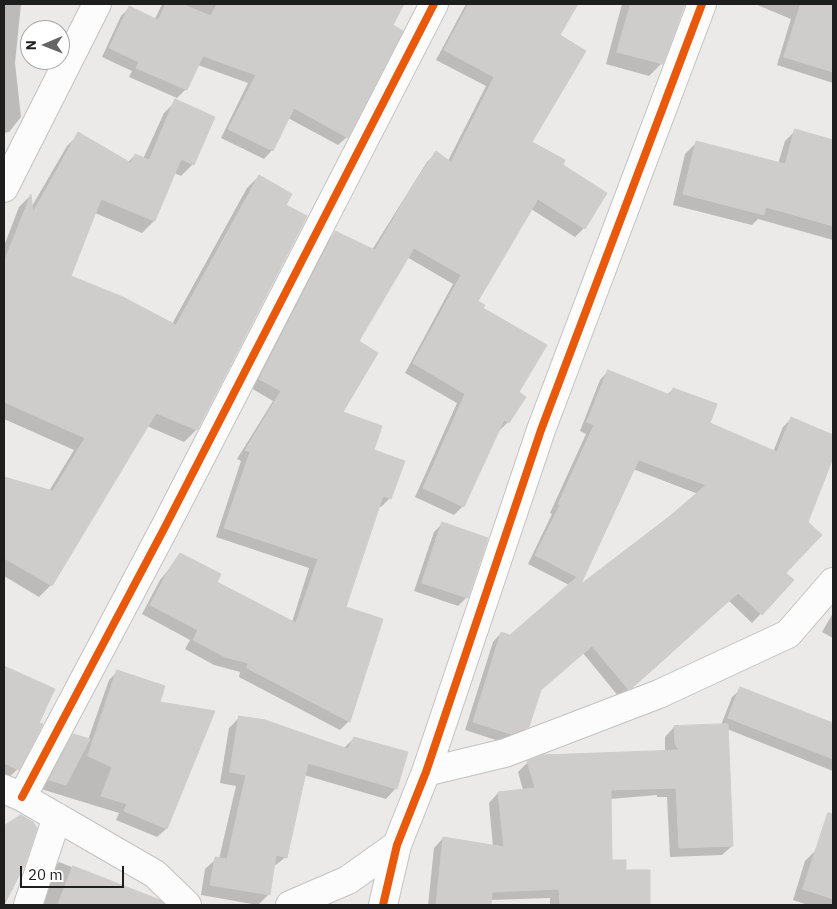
<!DOCTYPE html>
<html>
<head>
<meta charset="utf-8">
<style>
  body { margin:0 }
  #map { position:relative; width:837px; height:909px; overflow:hidden; background:#eceae8; font-family:"IBM Plex Sans",sans-serif }
  canvas { display:block }
  .frame { position:absolute; inset:0; border:5px solid #1e1e1e; pointer-events:none }
  .north { position:absolute; left:20px; top:20px; width:50px; height:50px; box-sizing:border-box; background:#fff; border:1px solid #a5a5a5; border-radius:50%; rotate:269deg; font-size:14px; font-weight:700; line-height:20px; text-align:center; color:#1e1e1e }
  .north::after { content:''; display:block; margin:auto; width:18px; height:22px; background:#666565; clip-path:polygon(50% 0,100% 100%,50% 72%,0 100%) }
  .scale { position:absolute; left:20px; top:866px; width:104px; height:22px; box-sizing:border-box; border:2px solid #1e1e1e; border-top:0; padding-left:6px; font-size:15px; line-height:18px; white-space:nowrap; color:#1e1e1e; -webkit-text-stroke:4px #fff; paint-order:stroke }
</style>
</head>
<body>
<div id="map">
<canvas width="837" height="909"></canvas>
<div class="frame"></div>
<div class="north">N</div>
<div class="scale">20 m</div>
</div>
<script>
const c = document.querySelector('canvas').getContext('2d');
c.lineJoin = 'round';
function paint(path, color) { c.fillStyle = color; c.fill(path, 'evenodd'); }
function strokePath(path, color, width, dash) { c.strokeStyle = color; c.lineWidth = width; c.lineCap = dash ? 'butt' : 'round'; c.setLineDash(dash || []); c.stroke(path); }
paint(new Path2D(`
  M4 4H21L15 63 21 117 9 132 4 133Z
  M162 4H403L391 26 347 137 338 145 288 118 272 150 264 159 221 138 248 83 198 65 186 89 177 98 129 77 132 71 102 57 121 16 129 8 155 19Z
  M466 4H576L559 36 531 143 561 166 584 228 575 237 531 209 476 302 517 393 508 422 499 431 498 430 463 506 454 515 415 497 457 403 405 373 453 284 407 257 358 342 341 412 372 451 390 498 381 507 378 506 344 608 349 721 340 730 239 677 240 672 214 665 185 649 190 640 142 614 160 580 181 555 215 582 292 622 309 568 216 537 241 461 237 459 273 401 251 388 326 242 335 233 372 250 427 162 436 153 448 161 486 86 436 60Z
  M622 4H683L661 64 649 76 606 64Z
  M755 4H833V83L777 65 791 19Z
  M176 101 193 164 181 176 174 173 154 221 142 233 95 213 69 276 172 324 247 188 259 176 284 205 196 430 184 442 147 426 51 585 39 597 4 576V479L49 491 74 450 4 419V246L19 207 30 196 31 208 67 146 79 134 128 162 135 155 143 159 164 113Z
  M796 130 833 141V240L758 219 752 225 673 205 685 154 696 143 778 164 785 141Z
  M608 371 667 395 673 389 709 423 773 452 783 427 791 419 833 436V455L784 573 792 580 752 623 728 600 656 667 619 697 583 653 539 691 528 726 519 735 502 742 465 730 493 642 501 633 510 636 569 585 528 564 552 514 550 513 586 434 580 431 600 380ZM633 469 698 494 577 588Z
  M442 524 467 597 458 606 414 591 434 532Z
  M833 613V638L822 632Z
  M4 667 54 689 18 769 7 779 4 778Z
  M118 671 158 703 166 829 157 837 116 820 119 813 41 789 65 744 74 735 88 740 109 680Z
  M741 689 833 725V771L727 729 732 846 722 855 670 857 667 797H657V795L610 799 611 862 625 872 636 871V905H550V898L490 900V905H428L434 848 443 838 493 847 489 803 498 793 523 790 518 772 528 762 665 752V737L674 727 721 725 732 697Z
  M240 717 343 749 354 738 396 788 386 799 304 775 286 857 273 867 268 895 258 905 201 895 205 869 216 859H219L236 786 220 783 229 728Z
  M21 816 24 864 4 902V828Z
  M816 850 833 856V905H808L793 900 805 861Z
  M59 862 120 886 112 905H40L51 871Z`), '#0003');
const building = new Path2D(`
  M166 4H182L211 16 217 4H404L393 25 403 31 348 138 294 108 273 151 228 129 256 75 203 56 187 90 136 68 139 62 109 48 129 6 158 20Z
  M469 4H578L560 35 586 51 532 142 565 160 563 165 607 193 585 229 538 199 478 301 485 305 483 308 547 345 519 392 526 397 509 423 504 420 464 507 423 488 465 394 413 363 461 275 414 248 359 341 378 353 343 412 382 426 374 450 405 461 391 499 383 496 346 607 383 619 350 722 247 668 248 663 225 657 193 640 198 630 150 605 169 569 180 553 221 574 217 582 296 623 318 559 224 528 250 452 245 450 281 391 259 379 335 231 375 250 413 185 436 151 451 162 494 77 444 50Z
  M631 4H685L663 64 617 52Z
  M801 4H833V72L784 57Z
  M175 99 215 117 194 165 181 159 155 221 101 199 71 276 123 297 176 325 259 175 292 194 286 205 307 216 197 430 156 413 52 586 4 558V477L53 491 85 438 4 402V262L31 194 33 212 78 132 131 163 135 154 149 160Z
  M795 129 833 140V226L766 207 764 215 683 194 696 141 785 164Z
  M608 370 670 395 673 388 717 404 710 423 777 452 791 417 833 435V458L808 522 822 535 786 573 794 580 762 615 738 593 632 688 628 689 592 646 541 690 529 727 511 734 473 722 501 632 510 635 577 577 535 555 560 505 558 504 594 425 587 422ZM639 460 706 485 669 517 581 584Z
  M442 522 488 538 468 598 422 583Z
  M4 666 55 689 39 723 43 724 19 770 4 763Z
  M117 670 165 686 160 702 215 711 167 829 124 811 127 804 101 796 112 767 88 756Z
  M740 687 833 723V759L728 718Z
  M239 716 265 720 348 749 354 737 408 752 397 789 308 763 287 858 276 855 270 895 210 885 215 857 227 859 246 775 230 772Z
  M728 724 733 846 679 848 676 788 611 790 612 860H626V870H650V905H560L559 889 492 892 491 905H436L443 837 504 847 498 792 535 788 527 761 543 755 679 750 675 744 674 726Z
  M73 734 90 739 66 785 49 780Z
  M828 813 833 814V899L803 889Z
  M21 815 33 822 37 828 25 864 4 905V826Z
  M73 866 160 900 165 905H58Z`);
paint(building, '#cfcdcb');
strokePath(building, '#cfccc9', 1);
const minor = new Path2D(`
  M4 188 97 4
  M426 772 505 753 659 694 788 634 833 582
  M4 789 22 797 155 874 187 905
  M22 797 165 527 434 4
  M28 905 57 817
  M290 905 348 880 397 845
  M383 905 397 845 426 772 541 430 702 4`);
strokePath(minor, '#c3c2c2', 30);
strokePath(minor, '#fcfcfc', 28);
strokePath(new Path2D(`
  M22 797 165 527 434 4
  M383 905 397 845 426 772 541 430 702 4`), '#e8590c', 8);
</script>
</body>
</html>
